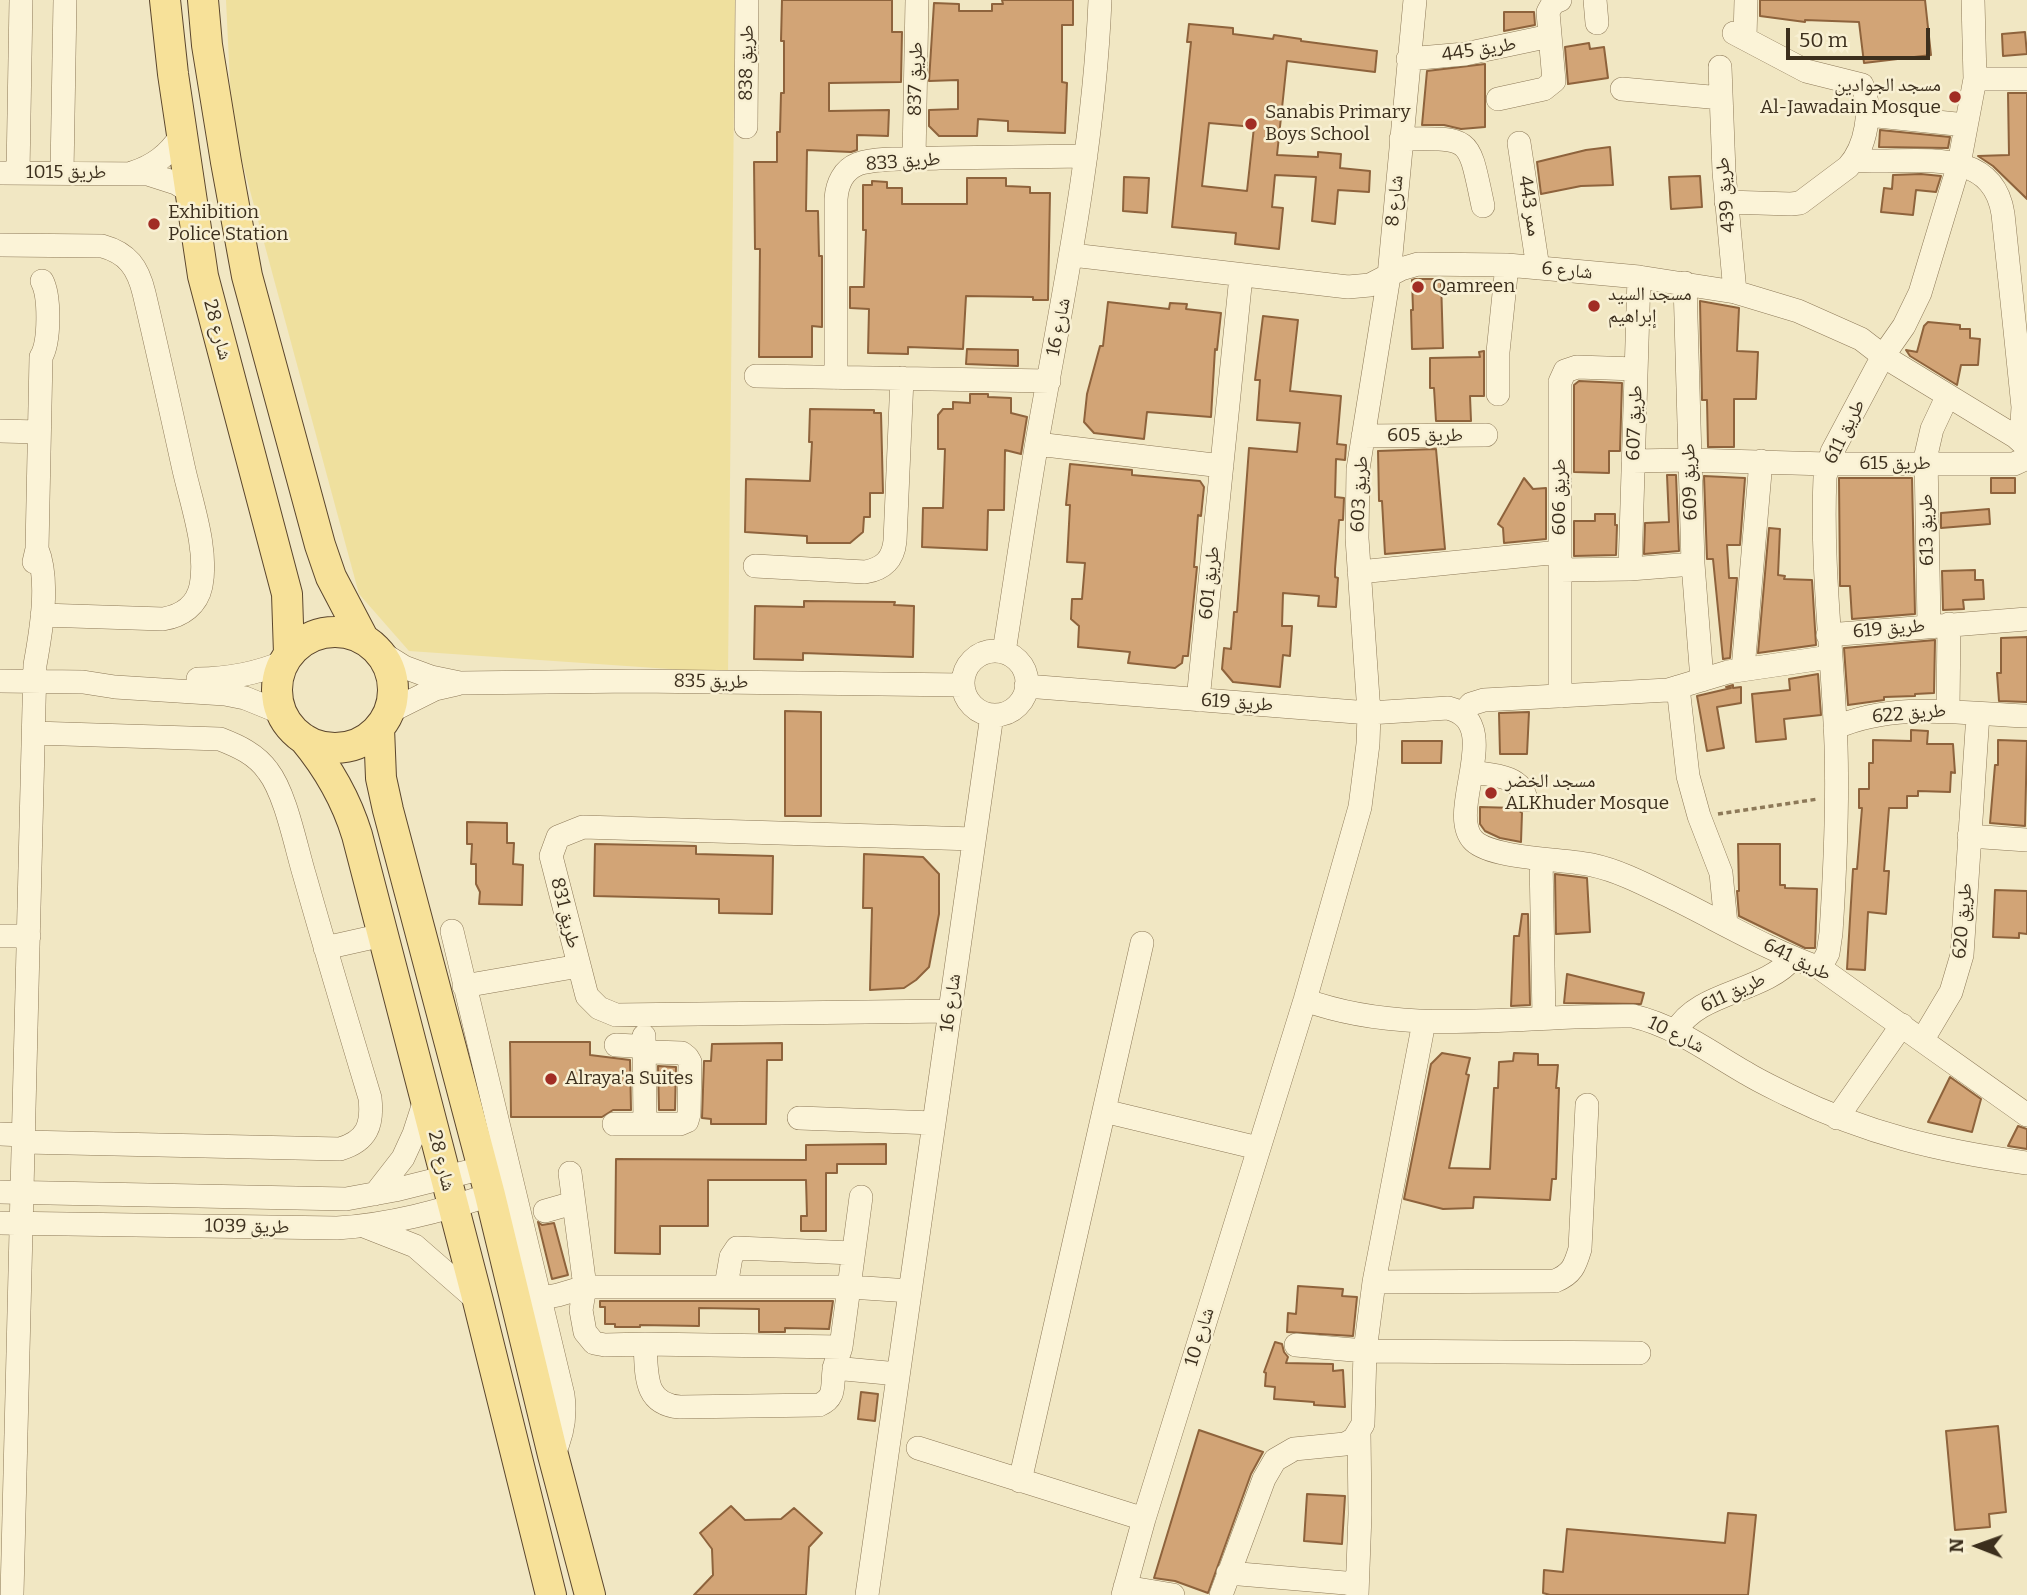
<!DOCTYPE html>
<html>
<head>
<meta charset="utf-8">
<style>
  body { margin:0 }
  #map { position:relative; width:2027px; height:1595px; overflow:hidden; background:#f1e7c3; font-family:Bitter,serif }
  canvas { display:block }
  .north { position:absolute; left:1943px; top:1511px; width:70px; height:70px; -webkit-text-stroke:5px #f8f0d3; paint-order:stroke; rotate:271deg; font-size:19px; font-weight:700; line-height:28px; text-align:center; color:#3c2f1d }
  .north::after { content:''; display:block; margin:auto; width:24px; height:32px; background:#3c2f1d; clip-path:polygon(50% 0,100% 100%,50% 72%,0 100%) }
  .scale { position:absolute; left:1786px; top:28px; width:144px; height:32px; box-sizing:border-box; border:4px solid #3c2f1d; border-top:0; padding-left:9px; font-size:21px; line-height:24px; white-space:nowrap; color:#3c2f1d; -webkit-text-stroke:5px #f8f0d3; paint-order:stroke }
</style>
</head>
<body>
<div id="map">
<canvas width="2027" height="1595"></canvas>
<div class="north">N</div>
<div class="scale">50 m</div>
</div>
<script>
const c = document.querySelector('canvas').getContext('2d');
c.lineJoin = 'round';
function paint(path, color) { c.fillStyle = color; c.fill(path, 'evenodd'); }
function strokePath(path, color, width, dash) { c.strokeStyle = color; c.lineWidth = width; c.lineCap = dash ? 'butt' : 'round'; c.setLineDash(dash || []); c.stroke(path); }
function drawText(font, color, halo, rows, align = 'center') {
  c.font = font + ' Bitter,"Noto Naskh Arabic",serif'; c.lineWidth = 5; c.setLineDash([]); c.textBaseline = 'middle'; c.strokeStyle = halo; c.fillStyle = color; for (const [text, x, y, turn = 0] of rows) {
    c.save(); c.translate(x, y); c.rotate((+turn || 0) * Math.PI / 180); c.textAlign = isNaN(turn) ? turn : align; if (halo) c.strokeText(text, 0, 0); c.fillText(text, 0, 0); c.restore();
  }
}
paint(new Path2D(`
  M226 0H735L728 673 409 651 359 594 232 124Z`), '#efe09e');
const building = new Path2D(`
  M782 0H892V32H902L901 82 829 83V111L889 110 888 136 857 135V150L851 152 807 150 806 211H818L819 256H822V327L812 326V357H759L760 249H755L754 162H777V132H780L781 93H784V41H781Z
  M1002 0H1073V25H1062V82L1067 83 1065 133 1008 131V121L978 119 977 136H939L929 126V110L958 109V80L929 81 934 3 959 4V11H992V4H1003Z
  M1760 0H1925L1931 55 1864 63 1859 22 1805 20V22L1760 16Z
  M1504 12H1534L1535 25 1504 31Z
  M1189 24 1233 28V34L1273 39 1274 35 1301 39V41L1377 51 1375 72 1287 61 1277 155 1318 157V152L1341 154 1340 168 1370 171 1369 192 1338 190 1335 224 1312 221 1316 177 1275 175 1272 207 1283 208 1279 249 1235 244 1236 233 1172 227 1191 42H1187ZM1209 123 1254 127 1247 191 1202 186Z
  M2025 32 2027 54 2003 56 2002 34Z
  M1589 43 1590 49 1604 47 1608 78 1568 84 1565 47Z
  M1485 64V127L1461 129 1444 125H1422L1427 71Z
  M2008 93H2027V199L1993 166 1978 156 2009 155Z
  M1880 130 1950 137 1948 148 1879 147Z
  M1610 147 1613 185 1581 186 1541 194 1537 162 1586 150Z
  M1893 175 1921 174 1941 176 1936 192 1916 190 1913 215 1881 212 1884 188 1892 189Z
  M1700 176 1702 207 1671 209 1669 177Z
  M1124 177 1149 178 1147 213 1123 211Z
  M967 178H1006V186L1030 187V193H1050L1048 300H1033V297L966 296 963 349 908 347V354L868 353 869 309 850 308V287H864L866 230H863V185H872V181L887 182V188H902V204H967Z
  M1415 279H1441L1443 348 1412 349 1411 310H1413L1412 280Z
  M1700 301 1739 308 1737 351 1758 352 1756 399H1734V447H1708L1707 400H1702Z
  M1108 302 1169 309 1170 303 1187 304 1186 309 1221 313 1217 350 1215 349 1211 417 1147 412 1144 439 1094 433 1084 422 1087 394 1100 346H1103Z
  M1263 316 1298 320 1290 391 1341 396 1337 444 1346 445 1345 460 1336 459 1335 497 1344 498 1343 520H1339L1335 569V577L1338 578 1336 607 1318 606 1319 596 1283 593 1282 626H1292L1290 656 1283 655 1280 687 1233 682 1222 669 1224 648 1231 649 1234 612H1237L1249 448 1297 452 1300 423 1257 420 1260 380H1255Z
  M1928 322 1960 325V329H1970V338L1980 339 1978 365H1961L1957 385 1910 356 1906 350 1917 352 1924 326Z
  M967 349 1018 350V366L966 364Z
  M1484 351V396H1470L1471 421H1436L1434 388H1430V358L1480 357 1479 352Z
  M1579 381 1622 383 1620 451H1609V473L1574 472V385Z
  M970 394H988V397L1011 398V413L1027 417 1021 454 1005 450 1004 510H988L987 550 922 547 923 508H943L945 449H938V415L943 409H953V402L970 403Z
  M810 409 874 410V413H881L883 493H870V517H864L863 532 850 543H807V536L745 532 746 479 810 481 812 442H809Z
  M1436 449 1445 549 1385 554 1382 501H1379L1378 451Z
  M1070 464 1132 470V475L1200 481 1204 487 1201 516 1198 515 1194 567H1197L1188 656H1183L1182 663 1175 668 1128 663 1130 652 1078 647 1079 626 1071 619 1072 599H1082L1085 563 1067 562 1070 505H1066Z
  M1667 475H1676L1679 551 1644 554 1645 523 1669 522Z
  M1704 476 1745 478 1740 545H1727L1729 578H1737L1730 658 1723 659 1713 559H1707Z
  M1524 478 1533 489 1546 488V539L1504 543 1503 528 1498 524Z
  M1839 478H1912L1915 614 1852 619 1850 586H1840Z
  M1991 478H2015V493H1991Z
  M1989 509 1990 524 1941 528V513Z
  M1595 514H1615V525H1617L1616 555 1574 556V521H1595Z
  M1769 528 1780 529 1778 575 1785 576 1784 579 1812 580 1816 645 1758 653Z
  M1975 570V580H1983L1984 599 1963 600 1964 609 1943 610 1942 571Z
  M804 601 895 602 894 605 914 606 913 657 803 653V660L754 659 755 606 804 607Z
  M2027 637V702L1999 701 1997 673H2001V638Z
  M1935 640 1934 693 1915 694V696L1884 697V700L1848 705 1844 648Z
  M1818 674 1821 715 1784 719 1786 739 1756 742 1752 694 1790 690 1789 679Z
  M1733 685V688L1741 687V703L1717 707 1724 748 1707 751 1697 696 1731 688 1726 687Z
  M785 711 821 712V816H785Z
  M1529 712 1527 754H1500L1499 713Z
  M1911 730 1928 731 1927 744H1953L1955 773 1951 772 1950 792 1918 791V796H1907V808H1889L1884 871H1889L1886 914 1868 912 1865 970 1847 969 1853 869H1857L1862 808H1859V789H1869V763H1873V740L1911 741Z
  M1998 740 2027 741 2025 826 1990 823 1995 765H1998Z
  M1402 741H1442L1441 763H1402Z
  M1480 807 1515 808 1522 813 1521 842 1500 838 1485 831 1480 824Z
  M467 822 507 823V843H514L513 864 523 865 522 905 479 904 480 892 476 884V864H471L472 844H467Z
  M595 844 696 846V854L773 856 772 914 719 913V899L594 896Z
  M1738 844H1780V885H1785V888L1817 889 1815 948H1805L1739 916 1737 891H1739Z
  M864 854 923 857 939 874V914L929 967 916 980 904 988 870 990 872 908H863Z
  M1555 874 1587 878 1590 932 1556 934Z
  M1995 890 2027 891V934L2019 933V938L1993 937Z
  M1522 914H1528L1530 1005 1511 1006 1514 936H1519Z
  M1567 974 1644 993 1641 1004 1564 1003Z
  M510 1042H590V1055L630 1060 631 1110H613L602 1117H511Z
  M782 1043V1060H767L766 1124H711V1119L702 1118 704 1061H711L712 1044Z
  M1442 1053 1470 1058 1466 1074 1469 1075 1449 1168 1490 1169 1494 1088H1498L1499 1062 1513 1061 1514 1053 1538 1054V1065H1558L1556 1088H1559L1556 1179H1552L1550 1200 1474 1197 1473 1208 1443 1209 1404 1199 1431 1064Z
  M658 1066 676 1067 675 1110H659Z
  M1950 1077 1981 1099 1972 1132 1928 1122Z
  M2018 1126 2027 1129V1149L2008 1146Z
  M886 1144V1164H837V1173H826V1231H801V1216H807L806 1180H708V1226H660V1254L615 1253 616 1159 806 1160V1145Z
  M538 1222 542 1225 554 1223 568 1275 552 1279Z
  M1298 1286 1343 1289 1342 1296 1357 1297 1353 1336 1287 1332 1288 1313 1296 1314Z
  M600 1301H833L829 1329 785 1328V1332H759V1309L699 1308V1326L640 1325V1327H615V1324H605V1307H600Z
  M1275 1342 1282 1344 1284 1352 1288 1357 1286 1363 1333 1364V1371L1343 1370 1345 1407 1314 1405V1402L1274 1399 1275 1387 1265 1386 1266 1373 1264 1372Z
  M861 1392 878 1394 875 1421 858 1419Z
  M1998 1426 2006 1512 1989 1514 1990 1527 1955 1530 1946 1431Z
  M1199 1430 1263 1452 1251 1474 1208 1593 1175 1581 1154 1578Z
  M1307 1494 1345 1496 1342 1544 1304 1541Z
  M731 1506 745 1520 781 1519 794 1508 822 1533 809 1547 806 1595H694L713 1575 712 1549 700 1533Z
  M1728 1513 1756 1515 1748 1595H1550L1543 1593 1544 1570 1563 1572 1567 1529 1725 1543Z`);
paint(building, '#d2a476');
strokePath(building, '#8e633c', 2);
const minor = new Path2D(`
  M1595 0 1597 23
  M1745 38 1746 0
  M1408 59 1465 54 1550 36
  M1720 67 1724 172 1735 292
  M1975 79H2027
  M1622 89 1721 98
  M1498 99 1544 89 1554 81 1548 12 1553 3 1560 0
  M1868 115 1966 125
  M746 127 747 0
  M1401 139C1473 138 1468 136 1483 206
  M1519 143 1538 268
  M914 159 917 0
  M1855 160C1906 166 1992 141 2003 214L2023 407 2022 423 2016 437
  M0 173 148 174 176 183 189 191
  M18 173 21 0
  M62 173 65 0
  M132 173C154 166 168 155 181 136
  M1726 202 1791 204 1800 203 1848 167C1866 147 1873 110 1862 85L1806 71 1734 33
  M0 245 102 246C128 253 138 268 144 293 158 352 171 411 184 470 192 505 208 550 201 586 197 605 182 616 163 619L42 615
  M1072 255 1348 287 1370 285 1401 269 1418 264 1507 265 1639 277 1735 292 1798 311 1861 339 1883 356 2016 437 2027 447
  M1685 283 1693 564 1702 680
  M756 376 1049 381
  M836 378V199C837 184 843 170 858 164 877 157 918 159 939 158 988 157 1037 157 1086 156
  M1498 394V352L1507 265
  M0 431 39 432
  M1363 436 1486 435
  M1037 444 1222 466
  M1633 461 1689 460 1827 464H2014L2027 458
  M34 562 37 549 41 357C50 342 50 296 42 281
  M755 566 865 572C883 569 893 560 895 541L902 378
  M1630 569 1639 277
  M1560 570 1630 569 1693 564
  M1359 572 1560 552
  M1929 625 1926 455 1932 429 1947 397
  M1828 635 2027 619
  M963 683a32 32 0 1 1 64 0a32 32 0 1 1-64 0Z
  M380 652 404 667 431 677 460 683 636 681 963 685
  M1004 652C1015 582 1025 512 1037 442 1063 295 1094 149 1100 0
  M1743 669 1761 461
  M198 679C229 679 255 674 284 662
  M0 681 83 682 115 687 225 694 245 698 282 713
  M1026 686 1369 713 1448 708C1507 723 1444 812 1474 841 1493 859 1565 859 1592 865 1620 871 1646 885 1671 897 1720 921 1768 950 1820 968L2027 1115
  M1678 687 1688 776 1699 816 1721 873 1726 924
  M1560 696V382L1565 371 1577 367 1636 369
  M1198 700 1241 276
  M1948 710 1949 624
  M389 712 435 689 457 684
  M1462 714 1471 704 1484 700 1668 690 1728 672 1830 657
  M1835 728C1895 701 1964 714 2027 716
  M1472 772C1492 775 1522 775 1526 800
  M1969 836 2027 840
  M1541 859 1544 1018
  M452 931 563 1395C566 1417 563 1435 553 1455
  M0 936H29
  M325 948 383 935
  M1820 968 1828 953 1831 933C1835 871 1838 808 1836 745 1833 656 1821 567 1825 477L1832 452 1883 356 1904 326 1920 293 1959 164 1975 79 1973 0
  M464 986 579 966
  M1305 1000C1410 1038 1524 1014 1633 1016 1675 1026 1708 1051 1746 1073 1759 1081 1774 1088 1788 1095 1867 1134 1940 1151 2027 1163
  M950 1011 616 1015 599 1008 587 996 551 856 558 837 583 827 974 839
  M1676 1031C1698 991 1764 993 1793 958
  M644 1036 645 1124
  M1923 1039 1951 992 1962 955 1978 714
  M1104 1111 1258 1148
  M799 1118 934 1123
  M1837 1118 1902 1025
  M614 1124H680L687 1121 689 1114 690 1062 687 1057 682 1053 653 1052 634 1046 616 1045
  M0 1134 24 1135
  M24 1142 340 1149C367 1141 373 1125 370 1098 348 1025 326 951 305 877 296 848 286 794 268 771 256 754 238 746 220 739L34 733
  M570 1173 585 1287 581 1310 585 1332 594 1343 605 1345 645 1344
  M0 1192 346 1199 395 1190 483 1168
  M375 1194 403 1158 414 1134 425 1100
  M545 1211 573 1203
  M0 1223 337 1228C389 1225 440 1211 490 1195
  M364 1226 415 1246 478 1301
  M1374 1282 1555 1281C1572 1274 1575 1266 1580 1249L1587 1105
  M726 1286 731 1257 737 1248 852 1253
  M526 1301 558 1295 585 1287H850L910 1291
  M1296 1345 1365 1351 1639 1353
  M841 1347 645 1344C647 1374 643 1404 680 1407L819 1405C836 1398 832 1386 834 1370 835 1362 839 1355 841 1347L861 1197
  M834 1368 898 1374
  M918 1448 1144 1519
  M1020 1481 1142 943
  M1228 1573 1357 1584
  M1125 1587 1173 1595
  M12 1595 35 665C41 632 50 580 37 549
  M867 1595 992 715
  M1123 1595 1144 1519 1305 1000 1360 807 1368 744 1369 713 1357 538 1358 469 1389 276 1415 0
  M1221 1595 1264 1479 1275 1460 1294 1449 1345 1444 1354 1439 1363 1424 1365 1351 1374 1282 1424 1022
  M1357 1595 1360 1514 1359 1432`);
const major = new Path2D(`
  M165 0 173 74 203 276 287 594 289 654
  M203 0 207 45 226 162 247 276 320 545 331 577 363 638
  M277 690a58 58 0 1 1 116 0a58 58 0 1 1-116 0Z
  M379 728 381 778 388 810 490 1195 553 1455 590 1595
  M304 739C329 769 346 799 357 835L478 1301 551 1595`);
strokePath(minor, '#8d7958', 24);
strokePath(major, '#5b462d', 32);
strokePath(new Path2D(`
  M1718 814 1818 799`), '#8d7958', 3.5, [5, 3.5]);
strokePath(minor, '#fbf3d7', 23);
strokePath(major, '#f7e199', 30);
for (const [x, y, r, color] of [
  [1955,97,7,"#a12d24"],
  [1251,124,7,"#a12d24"],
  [154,224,7,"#a12d24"],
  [1418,287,7,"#a12d24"],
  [1594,306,7,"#a12d24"],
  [1491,793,7,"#a12d24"],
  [551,1079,7,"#a12d24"]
]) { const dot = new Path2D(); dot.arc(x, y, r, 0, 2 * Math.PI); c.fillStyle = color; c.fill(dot); strokePath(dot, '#f8f0d3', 2.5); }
drawText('19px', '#3c2f1d', '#f8f0d3', [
  ["طريق 445",1479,50,-9],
  ["طريق 838",747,63,-89],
  ["طريق 837",916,79,-89],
  ["طريق 833",903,162,-4],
  ["طريق 1015",66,173],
  ["طريق 439",1726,195,-95],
  ["شارع 8",1395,201,-85],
  ["ممر 443",1529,206,81],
  ["شارع 6",1567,271,5],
  ["شارع 16",1059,327,-79],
  ["شارع 28",217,330,75],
  ["طريق 607",1635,423,-88],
  ["طريق 611",1845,432,-64],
  ["طريق 605",1425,436],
  ["طريق 615",1895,464],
  ["طريق 609",1690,482,-92],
  ["طريق 603",1360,494,-87],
  ["طريق 606",1560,497,-90],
  ["طريق 613",1927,530,-91],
  ["طريق 601",1210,583,-84],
  ["طريق 619",1889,629,-5],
  ["طريق 835",711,682,1],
  ["طريق 619",1237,703,4],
  ["طريق 622",1909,714,-5],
  ["طريق 831",565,913,76],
  ["طريق 620",1963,921,-85],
  ["طريق 641",1797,960,26],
  ["طريق 611",1733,993,-25],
  ["شارع 16",951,1003,-82],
  ["شارع 10",1676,1035,26],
  ["شارع 28",441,1161,76],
  ["طريق 1039",247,1227,1],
  ["شارع 10",1200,1337,-73]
]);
drawText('19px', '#3c2f1d', '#f8f0d3', [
  ["مسجد الجوادين",1941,86,"right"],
  ["Al-Jawadain Mosque",1941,108,"right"],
  ["Sanabis Primary",1265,113],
  ["Boys School",1265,135],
  ["Exhibition",168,213],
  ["Police Station",168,235],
  ["Qamreen",1432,287],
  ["مسجد السيد",1608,295],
  ["إبراهيم",1608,317],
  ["مسجد الخضر",1505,782],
  ["ALKhuder Mosque",1505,804],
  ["Alraya'a Suites",565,1079]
], 'left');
</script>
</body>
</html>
